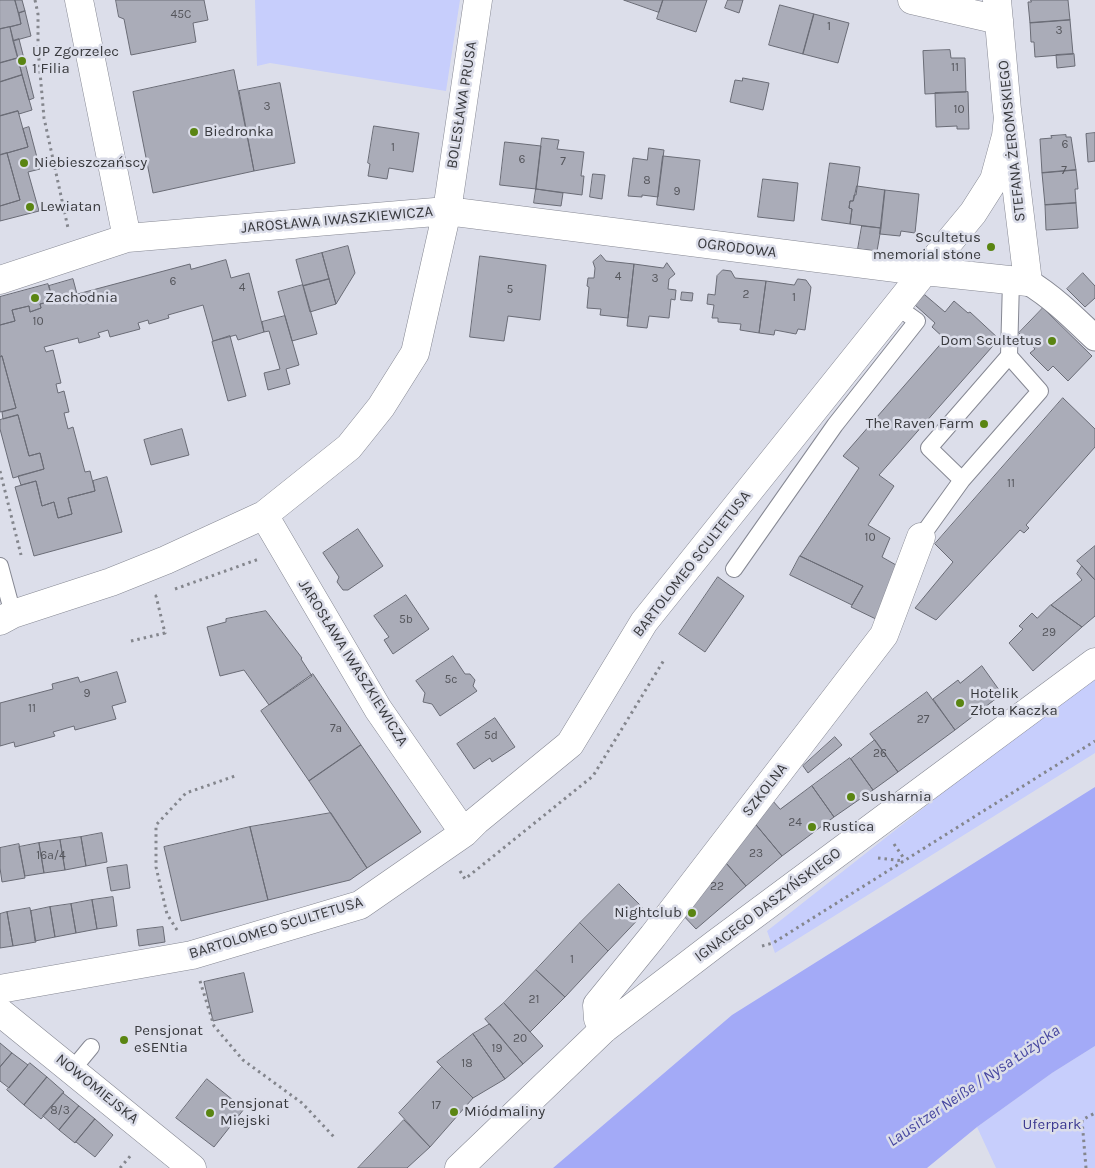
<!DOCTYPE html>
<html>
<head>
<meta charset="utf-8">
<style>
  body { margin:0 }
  canvas { display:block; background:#dcdeea }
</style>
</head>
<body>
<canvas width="1095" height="1168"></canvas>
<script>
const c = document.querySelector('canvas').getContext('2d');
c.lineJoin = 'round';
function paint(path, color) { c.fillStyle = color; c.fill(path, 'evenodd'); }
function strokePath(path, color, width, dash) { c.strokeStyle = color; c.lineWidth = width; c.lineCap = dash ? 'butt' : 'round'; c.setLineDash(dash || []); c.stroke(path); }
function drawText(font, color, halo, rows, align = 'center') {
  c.font = font + ' Karla,sans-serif'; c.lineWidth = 5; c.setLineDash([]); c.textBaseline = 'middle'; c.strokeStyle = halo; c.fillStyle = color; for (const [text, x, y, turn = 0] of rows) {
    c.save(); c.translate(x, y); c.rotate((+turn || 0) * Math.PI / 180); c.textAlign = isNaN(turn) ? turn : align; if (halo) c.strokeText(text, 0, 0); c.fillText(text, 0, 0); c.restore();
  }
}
paint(new Path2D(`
  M255 0H460L446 91 270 63 257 66Z
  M1095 673V753L775 953 767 931Z
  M1095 1046V1168H996L977 1127 1052 1073Z`), '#c7cefc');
paint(new Path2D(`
  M1095 787V1046L1052 1073 977 1127 927 1168H553L732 1015Z`), '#a3aaf7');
const building = new Path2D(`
  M0 0H15L21 24 0 29Z
  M15 0H22L25 11 19 13Z
  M116 0H204L208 20 193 23 196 42 131 55 124 19 119 17Z
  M624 0H663L659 12Z
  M663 0H707L696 32 657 19Z
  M728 0H743L739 13 725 8Z
  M1031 0H1068L1070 20 1030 23 1028 2H1031Z
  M780 5 814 14 803 54 769 45Z
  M25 11 31 36 13 41 10 27 21 24 19 13Z
  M814 14 849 23 838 63 803 54Z
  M1070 20 1073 54 1035 57 1034 42H1031L1030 23Z
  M10 27 18 58 0 63V29Z
  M19 39 34 98 29 100 13 41Z
  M950 50 951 58H965L966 92 925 94 923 51Z
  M1074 54 1075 66 1057 68 1056 55Z
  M18 58 22 75 0 82V63Z
  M234 70 254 171 153 193 133 92Z
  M22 75 32 110 19 114 18 111 0 116V82Z
  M743 78 769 83 763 110 730 102 735 80 742 81Z
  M280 83 295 163 254 171 239 91Z
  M968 92 969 129H957V126L936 127 935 93Z
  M18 111 28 147 0 155V116Z
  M374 126 419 133 413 172 389 168 387 179 368 176 370 164 368 163Z
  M29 127 40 169 28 172 39 211 0 221V206L20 200 7 153 28 147 23 129Z
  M1095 133V161L1088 162 1086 134Z
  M1066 135V137H1071L1076 170 1042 173 1040 139 1052 138 1051 136Z
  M542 138 559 140 557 149 584 152 581 176H584L582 195 536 189Z
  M505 142 541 146 536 189 500 185Z
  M649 148 664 150 658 197 642 195V197L628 196 633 158 647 160Z
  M7 153 20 200 0 206V155Z
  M663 156 700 160 694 210 657 205Z
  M830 163 860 167 856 195H854L853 201H850L849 208 852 209 850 224 822 220Z
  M1076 170 1078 189H1075L1076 203 1045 205 1042 173Z
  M593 174 605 175 602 199 590 197Z
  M763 179 798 183 794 221 758 217Z
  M857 186 885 190 881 228 850 224 852 209 849 208 850 201H853Z
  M536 189 563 193 561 206 534 203Z
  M885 190 919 194 915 233 901 231 900 236 880 234Z
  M1076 203 1078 228 1046 230 1045 205Z
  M862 226 881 228 877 251 858 249Z
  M348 246 355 273 336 304 322 253Z
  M322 253 329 279 303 286 296 260Z
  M601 255 606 261 634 264 628 318 600 315 601 309 587 308 589 287 587 286 588 278H594L595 268 593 262Z
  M480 256 546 265 540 320 508 316 504 341 470 337Z
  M226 260 231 278 249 273 264 332 238 340 236 335 213 341 203 305 168 315 169 318 149 324 148 320 138 323 140 329 110 337 108 330 98 333 100 337 79 343 78 338 44 347 46 352 53 350 61 383 56 384 58 393 64 391 69 412 64 413 68 429 73 427 85 472 90 471 95 491 68 498 72 514 58 518 54 502 42 506 36 481 21 485 18 476 44 469 40 453 29 456 18 415 3 419 2 412 16 408 2 356 0 357V325L15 321 12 310 29 306 30 312 41 308 40 304 190 264 191 269Z
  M667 263 675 274 669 279 668 289 676 290 675 300 671 299 669 318 649 316 647 328 627 326 634 264 663 268Z
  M723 270 731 271 735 278 766 281 759 333 740 330 741 324 718 322V318H712L714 305 707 304 708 294 715 295 717 276Z
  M1083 273 1095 286V298L1085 307 1067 289Z
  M73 279 77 294 53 301 49 286Z
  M329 279 336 304 310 312 303 286Z
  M798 279 806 280 811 287 805 330 798 329 796 334 775 330 774 335 759 333 766 281 794 285Z
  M48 284 53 301 40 304 41 308 30 312 29 306 12 310 15 321 0 325V297Z
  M303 285 317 334 292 341 278 292Z
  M682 292 693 293 692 301 681 300Z
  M925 295 945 312 954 301 968 313 970 312 999 339 879 475 894 486 868 525 890 538 882 557 903 569 880 621 851 607 863 586 800 556 859 468 843 456 945 339 932 327 935 323 915 305Z
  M1043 308 1092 356 1068 381 1053 366 1048 371 1030 353 1035 349 1019 333Z
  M285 316 299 365 286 369 290 384 268 390 264 373 280 369 269 331 264 332 262 322Z
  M230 336 246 396 228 401 212 342Z
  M2 356 16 408 0 412V357Z
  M1063 398 1095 429V447L1026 525 1029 528 1024 533 1020 530 936 620 915 608 953 562 935 544Z
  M18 415 29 456 40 453 44 469 13 478 0 429V420Z
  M182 429 189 455 151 465 144 440Z
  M107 477 122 532 34 556 15 487 36 481 42 506 54 502 58 518 72 514 68 498 95 491 93 481Z
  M358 529 383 566 348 590H343L337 582 339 577 323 553Z
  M1095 546V580L1077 561Z
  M800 556 863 586 852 605 790 575Z
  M1082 566 1095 580V616L1082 627 1051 605 1082 580 1077 574Z
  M718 577 744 596 705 652 679 634Z
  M406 595 429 629 393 654 384 640 389 637 374 616Z
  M1051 605 1082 627 1033 671 1009 643 1023 629 1019 626 1032 613 1037 618Z
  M266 611 302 658 301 659 312 676 269 705 244 670 220 676 207 627 226 622V619Z
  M453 656 465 674H470L475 680 473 686 477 691 440 716 432 704 423 702 425 693 416 681Z
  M982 666 1002 694 955 730 933 699 958 680 960 683Z
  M117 672 126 702 112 706 116 719 75 730 74 726 53 732 55 736 15 747 14 742 0 746V703L53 689 52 684 78 677 80 682Z
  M313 674 361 745 309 781 261 711Z
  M927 692 955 730 898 772 870 734Z
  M495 718 515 747 492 762 490 758 474 769 457 744Z
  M835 737 842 745 808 773 803 766Z
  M875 740 898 772 873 790 851 759Z
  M361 745 421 832 367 868 309 781Z
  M850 758 873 790 834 817 812 786Z
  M812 786 834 817 782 856 752 820 772 800 780 809Z
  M331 813 367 868 350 880 268 900 250 827Z
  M752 820 782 856 746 886 720 856Z
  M250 827 268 900 181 921 164 847Z
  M102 833 107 862 86 866 81 837Z
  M81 837 86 866 65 870 60 840Z
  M60 840 65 870 44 873 39 843Z
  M39 843 44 873 25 876 19 847Z
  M19 844 25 878 2 882 0 868V848Z
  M720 856 746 886 696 929 680 912Z
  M127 865 130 888 111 891 107 868Z
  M619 884 646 911 608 951 580 923Z
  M113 897 117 926 97 929 92 900Z
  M92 900 97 929 76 933 71 904Z
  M71 904 76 933 55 937 50 907Z
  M50 907 55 937 35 941 31 911Z
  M30 908 36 942 13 946 7 912Z
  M7 912 13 946 0 948V914Z
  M580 923 608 951 565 997 536 970Z
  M163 927 165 942 139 946 137 930Z
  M536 970 565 997 530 1032 504 1003Z
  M244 973 253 1012 213 1021 204 982Z
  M504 1003 543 1046 523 1064 485 1019Z
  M490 1024 523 1064 505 1079 473 1034Z
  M473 1034 505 1079 473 1098 437 1062Z
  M0 1043 12 1053 0 1067Z
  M12 1053 28 1065 9 1088 0 1081V1067Z
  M30 1063 47 1077 24 1105 7 1090Z
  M442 1067 473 1098 430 1147 399 1113Z
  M47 1077 64 1092 41 1119 24 1105Z
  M207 1079 244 1109 214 1147 176 1118Z
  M63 1093 79 1106 59 1130 43 1116Z
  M79 1106 95 1119 75 1143 59 1130Z
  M95 1119 113 1135 95 1157 76 1142Z
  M404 1120 430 1147 407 1168H358Z`);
paint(building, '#aaacb8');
strokePath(building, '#6a6c76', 1);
const service = new Path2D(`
  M1009 356 1040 391 962 480 929 448 1009 356 1011 281
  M921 537 962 480
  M0 566 13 614
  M734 569 835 425 917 321 896 306
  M72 1070 91 1047`);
const pedestrian = new Path2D(`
  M1028 282C1053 297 1074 318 1095 338`);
const minor = new Path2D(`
  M79 0 127 238
  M912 0 999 20
  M0 280 127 238 447 211 896 268 1028 282 1007 110 997 0
  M264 515 378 709 464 833
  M0 621 13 614 111 582 166 560 264 515 349 447 381 407 415 353 447 211 478 0
  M0 989 192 955 360 905 464 833 476 821 570 744 644 622 924 272 973 213 994 180 1006 136 1008 117
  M0 1012 192 1168
  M604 1029 598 1019 597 1005 653 936 884 635 921 537
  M459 1168 604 1029 715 944 1095 662`);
strokePath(service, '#868893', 18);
strokePath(pedestrian, '#868893', 27);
strokePath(minor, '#868893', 29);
strokePath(new Path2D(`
  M35 0 38 14V49L44 118 68 228
  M0 471 21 555
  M175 589 259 559
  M131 641 165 633 156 596H157
  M894 844 905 860
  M878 858 904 861
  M460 871 465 879 593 776 664 660
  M177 930 167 914 156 867V825L186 793 235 776
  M762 946 773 943 1095 741
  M200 981 214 1026 243 1060 302 1103 335 1138
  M120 1168 132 1154
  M1086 1168 1082 1120 1095 1113`), '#84868d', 3, [2.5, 4]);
strokePath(service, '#fff', 16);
strokePath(pedestrian, '#fff', 25);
strokePath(minor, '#fff', 28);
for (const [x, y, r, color] of [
  [22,61,5,"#5a8512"],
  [194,132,5,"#5a8512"],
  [24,163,5,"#5a8512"],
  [30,207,5,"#5a8512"],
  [991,247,5,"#5a8512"],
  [35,298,5,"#5a8512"],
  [1052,341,5,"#5a8512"],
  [984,424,5,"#5a8512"],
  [960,703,5,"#5a8512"],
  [851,797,5,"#5a8512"],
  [812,827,5,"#5a8512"],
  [692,913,5,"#5a8512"],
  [124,1040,5,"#5a8512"],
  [454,1112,5,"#5a8512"],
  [210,1113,5,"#5a8512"]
]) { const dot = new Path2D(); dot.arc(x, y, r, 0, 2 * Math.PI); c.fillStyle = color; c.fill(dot); strokePath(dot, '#dcdeea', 2); }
drawText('12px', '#55565c', null, [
  ["45C",181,15],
  ["1",829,27],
  ["3",1059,31],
  ["11",955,68],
  ["3",267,107],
  ["10",959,110],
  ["6",1065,145],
  ["1",393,148],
  ["6",522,160],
  ["7",563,162],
  ["7",1064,171],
  ["8",647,181],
  ["9",677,192],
  ["4",618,277],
  ["3",655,279],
  ["6",173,282],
  ["4",242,288],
  ["5",510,290],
  ["2",746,295],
  ["1",794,298],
  ["10",38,322],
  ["11",1011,484],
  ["10",870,538],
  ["5b",406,620],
  ["29",1049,633],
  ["5c",451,680],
  ["9",87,694],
  ["11",32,709],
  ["27",923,720],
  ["7a",336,729],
  ["5d",491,736],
  ["26",880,754],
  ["24",795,823],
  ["23",756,854],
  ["16a/4",51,856],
  ["22",717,887],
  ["1",572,960],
  ["21",534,1000],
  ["20",520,1039],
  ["19",497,1049],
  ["18",467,1064],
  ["17",436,1106],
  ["8/3",60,1111]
]);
drawText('15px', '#393a3e', '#dcdeea', [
  ["UP Zgorzelec",32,52],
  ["1 Filia",32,69],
  ["Biedronka",204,132],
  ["Niebieszczańscy",34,163],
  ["Lewiatan",40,207],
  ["Scultetus",981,238,"right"],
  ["memorial stone",981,255,"right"],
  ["Zachodnia",45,298],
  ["Dom Scultetus",1042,341,"right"],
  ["The Raven Farm",974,424,"right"],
  ["Hotelik",970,694],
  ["Złota Kaczka",970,711],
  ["Susharnia",861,797],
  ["Rustica",822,827],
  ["Nightclub",682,913,"right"],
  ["Pensjonat",134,1031],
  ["eSENtia",134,1048],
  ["Pensjonat",220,1104],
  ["Miejski",220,1121],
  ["Miódmaliny",464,1112]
], 'left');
drawText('15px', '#393a3e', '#dcdeea', [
  ["BOLESŁAWA PRUSA",462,105,-81],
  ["STEFANA ŻEROMSKIEGO",1012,141,-96],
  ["JAROSŁAWA IWASZKIEWICZA",337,220,-5],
  ["OGRODOWA",737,248,7],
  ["BARTOLOMEO SCULTETUSA",692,564,-52],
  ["JAROSŁAWA IWASZKIEWICZA",353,663,58],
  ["SZKOLNA",765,790,-52],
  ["IGNACEGO DASZYŃSKIEGO",768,905,-37],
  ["BARTOLOMEO SCULTETUSA",276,928,-17],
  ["NOWOMIEJSKA",97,1089,39]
]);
drawText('15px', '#3c3991', '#dcdeea', [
  ["Uferpark",1052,1125]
]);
drawText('italic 16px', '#4747a0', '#dcdeea', [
  ["Lausitzer Neiße / Nysa Łużycka",974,1086,-34]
]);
</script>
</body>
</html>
